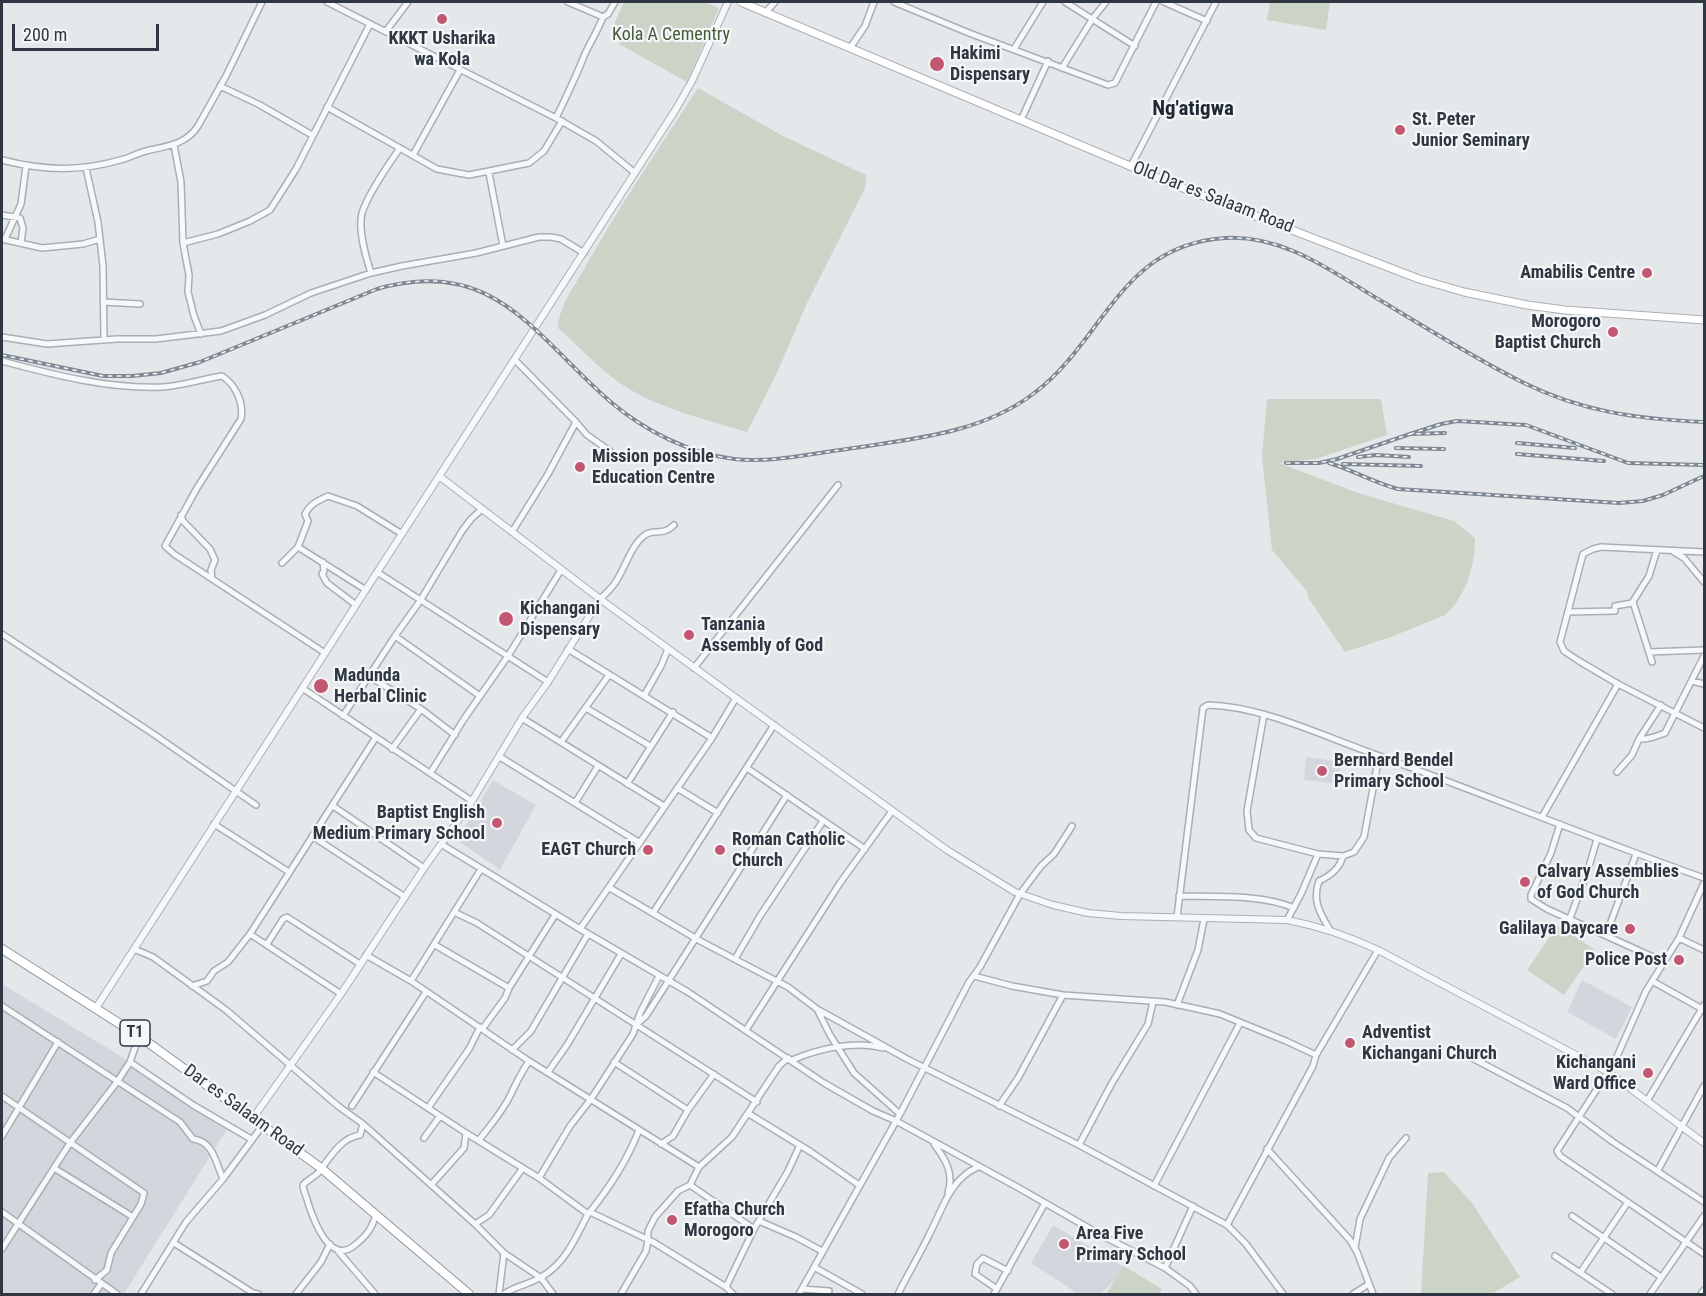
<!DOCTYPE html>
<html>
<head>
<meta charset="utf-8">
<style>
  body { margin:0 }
  #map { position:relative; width:1706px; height:1296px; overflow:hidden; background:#e5e8eb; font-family:"Roboto Condensed",sans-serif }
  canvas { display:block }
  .frame { position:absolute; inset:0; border:3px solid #2e3742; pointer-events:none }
  .scale { position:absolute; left:12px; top:24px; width:147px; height:27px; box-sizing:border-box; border:3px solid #2e3742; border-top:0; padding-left:8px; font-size:18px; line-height:21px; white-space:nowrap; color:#2e3742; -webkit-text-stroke:4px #f4f6f8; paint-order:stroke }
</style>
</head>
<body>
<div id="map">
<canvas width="1706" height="1296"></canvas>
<div class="frame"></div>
<div class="scale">200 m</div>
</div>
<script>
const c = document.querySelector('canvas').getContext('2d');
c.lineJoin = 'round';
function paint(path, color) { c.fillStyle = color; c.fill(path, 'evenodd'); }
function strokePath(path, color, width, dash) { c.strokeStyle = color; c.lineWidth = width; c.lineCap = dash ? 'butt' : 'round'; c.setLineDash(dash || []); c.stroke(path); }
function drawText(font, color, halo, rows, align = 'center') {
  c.font = font + ' "Roboto Condensed",sans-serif'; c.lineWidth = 4.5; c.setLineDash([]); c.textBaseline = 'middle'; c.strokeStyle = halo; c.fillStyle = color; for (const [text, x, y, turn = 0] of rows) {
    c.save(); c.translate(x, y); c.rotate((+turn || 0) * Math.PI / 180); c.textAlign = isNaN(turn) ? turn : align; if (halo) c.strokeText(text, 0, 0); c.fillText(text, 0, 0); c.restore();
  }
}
paint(new Path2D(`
  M1306 757 1341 762 1338 784 1304 780Z
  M493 780 536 805 500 870 457 840Z
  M1582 980 1632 1007 1616 1039 1567 1012Z
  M2 984 231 1123 124 1294H2Z
  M1053 1225 1127 1269 1100 1294H1075L1071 1289 1031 1263Z`), '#d3d7dd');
paint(new Path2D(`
  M624 2H705L719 8 687 82 619 44 615 22Z
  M1270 2H1330L1326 30 1267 20Z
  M698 88 783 136 866 175 865 188 807 303 775 377 747 432C708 420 664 410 629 389 602 373 581 348 558 328 559 306 574 287 584 269 619 207 659 148 698 88Z
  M1267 399H1381L1387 435 1316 459 1279 463 1358 493 1454 521 1475 538C1475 565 1466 597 1445 615L1391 637 1345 652 1309 599 1306 590 1272 550 1262 456Z
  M1558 925 1595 950 1564 995 1527 970Z
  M1444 1172 1472 1203 1520 1277 1492 1294H1421L1428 1173Z
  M1124 1266 1162 1289 1159 1294H1106Z`), '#cbd4c7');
const minor = new Path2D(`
  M327 2 556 118 596 141 635 173
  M568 2 603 17
  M894 2 969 33 1108 85 1115 83 1156 2
  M1065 2 1135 46
  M1164 2 1207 21
  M765 13 775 2
  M386 31 408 2
  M850 48 865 26 874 2
  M1014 49 1043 2
  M1062 68 1093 18 1106 2
  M220 86 260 105 312 135
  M327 107 437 169 469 175 529 163 544 151 562 121
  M556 118C566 97 576 77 584 56 590 43 598 30 603 17L608 14 615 2
  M1021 120 1048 61
  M174 145 181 182 183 243 189 275 188 292 194 316 201 334
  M413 155 460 70
  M2 160C45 171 80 172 124 159 131 157 138 153 146 151 166 146 186 145 198 126L226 76 262 2
  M1131 166 1216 2
  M86 168 98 222 103 266 104 340
  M489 173 503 246
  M2 215 20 218 23 228 21 243
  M2 239 42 248 83 244 100 239
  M5 239 21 204 26 166
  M183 243 218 234 250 221 270 210 296 169 370 24
  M371 273C366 258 358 229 362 213 368 194 388 165 400 148
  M103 302 140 304
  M2 337 47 344 117 339H156L221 331 265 315 311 293 371 273 402 266 476 253 539 237H551L561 239 584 253
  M2 361C54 375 108 389 162 387 182 386 202 379 222 376 236 385 244 403 241 419L197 488 165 546 174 554 325 653
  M576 422 587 435 610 451
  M181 515 183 521 210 549 215 560 211 570 212 579
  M512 532 548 474 576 422 515 360
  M298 547 366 590
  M1674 552 1684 558 1704 582
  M1704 552 1601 547 1593 549 1583 554 1560 642 1564 651 1579 661 1618 684 1704 728
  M323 562 324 571 322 574 327 583 356 605
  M282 563 298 547 308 521 305 514C311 503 318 501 328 496L357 506 402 534
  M377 572 548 682
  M600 599C606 593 614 587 618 578 626 565 632 544 645 535 653 528 662 537 674 525
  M1633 602 1652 662
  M1568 612 1615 611V606L1632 603 1649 576 1657 550
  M2 634 152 733 256 805
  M395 636 480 696
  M568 649 712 738
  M1649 652 1704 650
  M694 668 838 485
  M369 676 421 709 392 749
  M1692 681 1704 684
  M302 688 472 801
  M644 696 661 666 668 649
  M586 708 650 746
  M421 709 455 735
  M1264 714 1247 811 1249 830 1256 838 1318 854 1343 856 1354 852 1364 837 1379 756
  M343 716 395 636 420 601 462 531 471 519 482 509
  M522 718 664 806
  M1639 739C1648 740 1657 736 1665 733L1704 656
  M561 742 609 675
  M500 757 640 843
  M747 768 865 849
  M431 772 464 719 508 656 561 570
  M1617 772 1632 755 1639 739 1661 705
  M627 784 673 712
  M677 788 718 813
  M575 803 598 766
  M333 806 424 868
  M1542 817 1618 684
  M214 824 289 872
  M1560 824 1551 853 1531 895V899L1547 909 1664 962
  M312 836 405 897
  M441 844 580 929 688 992 824 1083 873 1111 896 1121 1019 1188 1099 1234 1165 1268 1190 1286 1196 1294
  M1704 883 1679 938 1646 991 1615 1061 1557 1151 1560 1156 1704 1254
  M610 888 702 942 788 987 817 1009 907 1059 1079 1145 1227 1225 1246 1244 1283 1294
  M1179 896C1214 897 1262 894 1294 908
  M454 912 477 923 757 1102
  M653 913 774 725
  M1177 917 1203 708 1208 705C1259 706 1319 734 1366 751 1479 792 1591 838 1704 878
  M1570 918 1588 870 1597 839
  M1287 920 1301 894 1318 854
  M580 929 712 738 736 698
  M1330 930C1320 913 1312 901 1319 881 1330 876 1340 868 1343 856
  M250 934 341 994
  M1606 935 1636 854
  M1679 938 1704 950
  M267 944 283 919 287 917 360 964
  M435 945 509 988
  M134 949 153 957 226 1010 338 1106 363 1124 360 1135C340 1138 330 1158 318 1173 313 1178 307 1180 303 1185 303 1191 307 1197 308 1203 314 1221 330 1266 355 1245 367 1235 371 1230 376 1215
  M366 955 411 981 529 1061 699 1167
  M735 959 760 916 823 821
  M974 976 1012 986 1063 995 1165 1002 1207 1011 1220 1014 1286 1041 1316 1055
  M411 981 481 869
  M1652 981 1704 1010
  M192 986 207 981 214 971 228 962 250 934 376 737
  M1177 1005 1198 950 1204 919
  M2 1006 180 1122 193 1139C213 1141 216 1163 223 1179
  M817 1009 830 1035 854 1073 900 1114
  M637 1024 646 1016 787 795
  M483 1028 505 998 509 988 555 915
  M746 1030 840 883 892 811
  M1455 1049 1567 1108 1613 1142 1704 1202
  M512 1050 531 1031 538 1019 588 934
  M792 1060C818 1049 855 1040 883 1048
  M130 1062 193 1105 251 1139
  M614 1062 688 1110
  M373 1072 466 1133 539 1178 588 1214C576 1237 566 1262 543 1276 531 1284 515 1286 504 1294
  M548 1072 567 1045 621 954
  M2 1096 144 1193 141 1204 111 1253 107 1270 95 1280
  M1647 1101 1704 1005
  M352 1106 426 992
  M999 1106 1018 1078 1063 995
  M428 1108 469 1049 480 1027
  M749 1114 811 1152 859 1185
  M363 1124 475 1224 504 1253 541 1278 553 1294
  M2 1136 58 1042
  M424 1138 440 1116
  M479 1140C490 1126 502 1112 510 1096 516 1083 521 1073 529 1061
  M661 1144 673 1136 688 1110 714 1074
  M934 1144C946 1160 954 1173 948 1193
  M1079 1145 1112 1083 1148 1024 1153 1002
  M1267 1149 1350 1240 1357 1252 1373 1294
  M54 1168 133 1217
  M1658 1170 1704 1086
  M539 1178 570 1126 591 1099 633 1034 640 1013 659 976
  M431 1185 464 1148 466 1133
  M690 1185 754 1229
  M1154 1186 1240 1023
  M2 1212 117 1294
  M590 1212 653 1242 726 1287 733 1294
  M589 1213C610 1187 627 1161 639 1130
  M1572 1216 1661 1277
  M759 1221 796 1237 822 1251
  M475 1224 489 1215 522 1169
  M1227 1225 1313 1066 1316 1055 1378 950
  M174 1243 253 1293 258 1294
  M1355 1248 1360 1219 1389 1158 1406 1138
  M2 1249 70 1143 117 1082 130 1062 139 1036
  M338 1251 375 1294
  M1555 1256 1612 1294
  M814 1267 862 1294
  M1165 1268 1193 1206
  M1580 1273 1628 1202
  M726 1287 754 1229 788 1171 800 1145
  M802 1289 829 1291
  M997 1289 975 1274 977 1264 983 1258 1008 1271
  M94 1294 101 1284
  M141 1294 186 1222 223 1179 263 1125
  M296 1294 321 1262 330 1244
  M499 1294 504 1253
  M621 1294 646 1251 648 1240V1231L655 1217 678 1191 690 1185 699 1167 732 1137 779 1066 788 1058
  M799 1294 900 1114 969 982 980 967 1020 894 1041 866 1054 854 1072 826
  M898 1294C908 1274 920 1254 930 1233 943 1208 950 1179 978 1167
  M994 1294 1045 1203
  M1353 1294 1369 1284
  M1650 1294 1704 1216
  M1701 1294 1704 1290`);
const tertiary = new Path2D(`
  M439 476 600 599 736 698 947 850 1015 892 1053 905 1088 913 1121 916 1287 920C1319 926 1348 936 1378 950L1608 1072 1704 1143
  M96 1008 676 109 692 81 728 2
  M253 1118 341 994 424 868 472 801 522 718 548 682 600 599`);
const secondary = new Path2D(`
  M741 2 1175 185 1419 279 1464 292 1527 305 1565 310 1704 320`);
const trunk = new Path2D(`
  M2 949 139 1036 321 1168 469 1294`);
strokePath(minor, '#aaafb5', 8);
strokePath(tertiary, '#aaafb5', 8);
strokePath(secondary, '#aaafb5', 9);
strokePath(trunk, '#8d97a0', 10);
strokePath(minor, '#f7f8fa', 5);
strokePath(tertiary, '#f7f8fa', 6);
strokePath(secondary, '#fff', 7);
strokePath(trunk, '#fff', 8);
const rail = new Path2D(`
  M2 355 103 376H132L161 373 200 362 377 289C495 255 535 337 612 403 645 431 691 454 734 459 772 463 810 454 847 449 911 439 980 434 1033 394 1105 341 1119 244 1226 238 1284 235 1331 271 1378 299 1425 327 1472 357 1522 382 1582 412 1638 419 1704 422
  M1410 434 1441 424 1457 421 1526 425 1628 463 1704 465
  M1517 443 1575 448
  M1396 448 1444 449
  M1517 454 1604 461
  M1358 457 1376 455 1409 457
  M1286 463H1319L1337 459 1410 434 1445 433
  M1329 463C1353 470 1374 483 1398 489L1619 503 1643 501 1663 495 1704 476
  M1343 464 1421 466`);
strokePath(rail, '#7f8993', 4);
strokePath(rail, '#f4f6f8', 1.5, [4.5]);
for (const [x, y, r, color] of [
  [442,19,6,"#c35772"],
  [937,64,8,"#c35772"],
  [1400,130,6,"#c35772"],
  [1647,273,6,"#c35772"],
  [1613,332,6,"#c35772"],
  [580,467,6,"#c35772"],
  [506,619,8,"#c35772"],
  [689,635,6,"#c35772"],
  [321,686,8,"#c35772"],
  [1322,771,6,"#c35772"],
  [497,823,6,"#c35772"],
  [648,850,6,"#c35772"],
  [720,850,6,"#c35772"],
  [1525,882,6,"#c35772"],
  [1630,929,6,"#c35772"],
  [1679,960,6,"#c35772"],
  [1350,1043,6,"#c35772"],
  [1648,1073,6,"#c35772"],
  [672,1220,6,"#c35772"],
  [1064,1244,6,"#c35772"]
]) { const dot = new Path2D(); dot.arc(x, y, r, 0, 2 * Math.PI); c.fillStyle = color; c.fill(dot); strokePath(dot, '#f4f6f8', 2); }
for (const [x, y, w] of [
  [135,1033,30]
]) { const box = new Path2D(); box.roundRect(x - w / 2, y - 13, w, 26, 4.5); c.fillStyle = '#f4f6f8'; c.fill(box); strokePath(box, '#2e3742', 1.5); }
drawText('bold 16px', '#2e3742', null, [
  ["T1",135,1033]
]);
drawText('18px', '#465d3c', '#f4f6f8', [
  ["Kola A Cementry",671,35]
]);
drawText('bold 18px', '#2e3742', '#f4f6f8', [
  ["KKKT Usharika",442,39,"center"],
  ["wa Kola",442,60,"center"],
  ["Hakimi",950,54],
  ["Dispensary",950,75],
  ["St. Peter",1412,120],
  ["Junior Seminary",1412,141],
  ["Amabilis Centre",1635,273,"right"],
  ["Morogoro",1601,322,"right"],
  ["Baptist Church",1601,343,"right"],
  ["Mission possible",592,457],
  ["Education Centre",592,478],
  ["Kichangani",520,609],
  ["Dispensary",520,630],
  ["Tanzania",701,625],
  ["Assembly of God",701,646],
  ["Madunda",334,676],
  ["Herbal Clinic",334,697],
  ["Bernhard Bendel",1334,761],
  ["Primary School",1334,782],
  ["Baptist English",485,813,"right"],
  ["Medium Primary School",485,834,"right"],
  ["Roman Catholic",732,840],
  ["Church",732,861],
  ["EAGT Church",636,850,"right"],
  ["Calvary Assemblies",1537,872],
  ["of God Church",1537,893],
  ["Galilaya Daycare",1618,929,"right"],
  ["Police Post",1667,960,"right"],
  ["Adventist",1362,1033],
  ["Kichangani Church",1362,1054],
  ["Kichangani",1636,1063,"right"],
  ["Ward Office",1636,1084,"right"],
  ["Efatha Church",684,1210],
  ["Morogoro",684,1231],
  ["Area Five",1076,1234],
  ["Primary School",1076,1255]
], 'left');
drawText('18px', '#2e3742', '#f4f6f8', [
  ["Old Dar es Salaam Road",1213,198,21],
  ["Dar es Salaam Road",243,1111,36]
]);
drawText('bold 21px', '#1f2833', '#f4f6f8', [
  ["Ng'atigwa",1193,110]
]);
</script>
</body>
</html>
